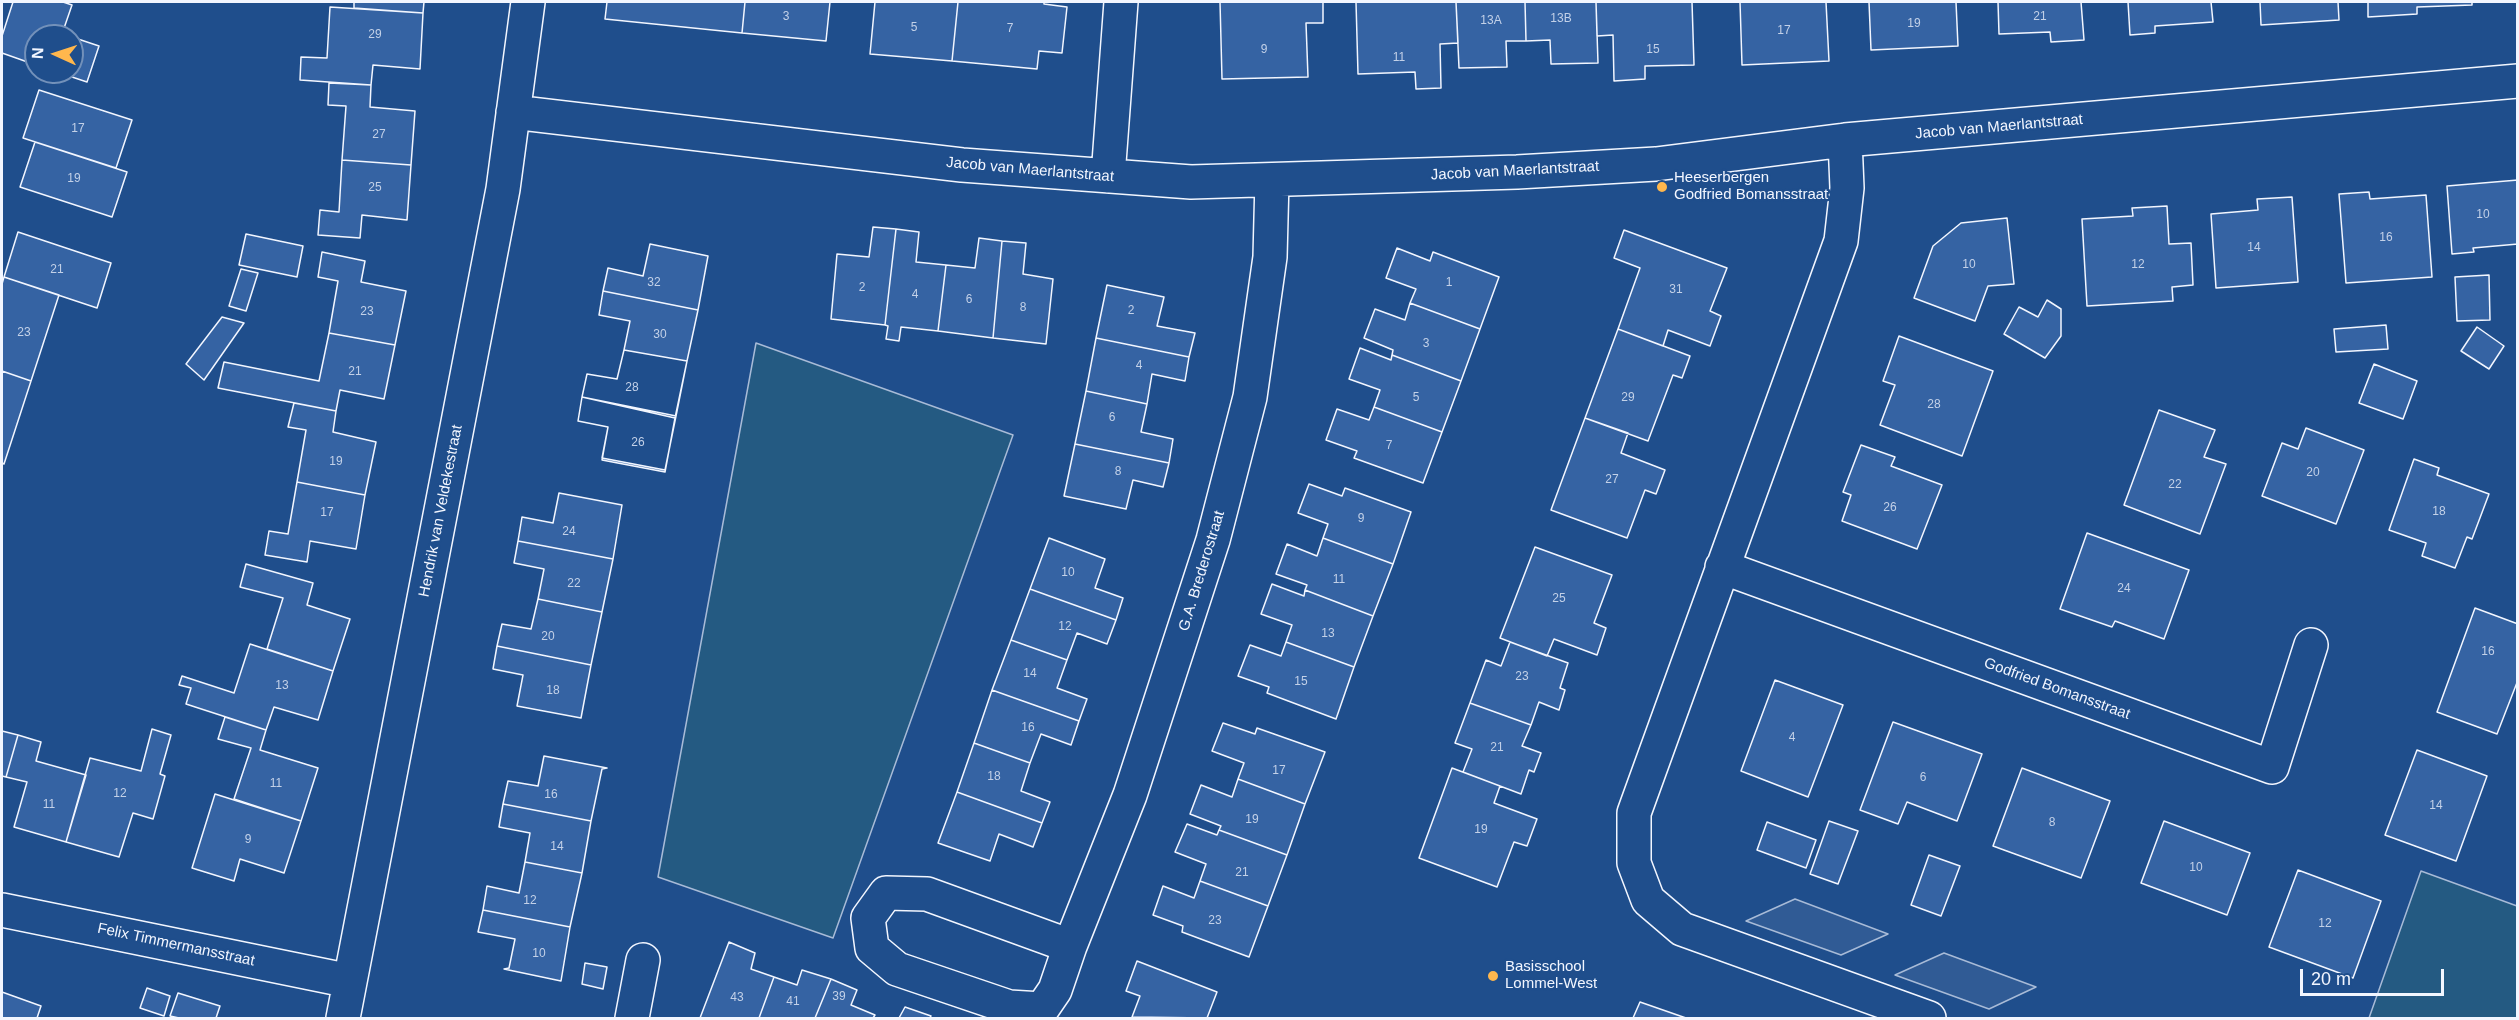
<!DOCTYPE html>
<html>
<head>
<meta charset="utf-8">
<style>
  body { margin:0 }
  #map { position:relative; width:2519px; height:1020px; overflow:hidden; background:#1f4e8c; font-family:Helvetica,sans-serif }
  canvas { display:block }
  .frame { position:absolute; inset:0; border:3px solid #f2f6ff; pointer-events:none }
  .north { position:absolute; left:24px; top:24px; width:60px; height:60px; box-sizing:border-box; background:#1f4e8c; border:2px solid #7391ba; border-radius:50%; rotate:273deg; font-size:16px; font-weight:700; line-height:24px; text-align:center; color:#f2f6ff }
  .north::after { content:''; display:block; margin:auto; width:21px; height:27px; background:#ffb74d; clip-path:polygon(50% 0,100% 100%,50% 72%,0 100%) }
  .scale { position:absolute; left:2300px; top:969px; width:144px; height:27px; box-sizing:border-box; border:3px solid #f2f6ff; border-top:0; padding-left:8px; font-size:18px; line-height:21px; white-space:nowrap; color:#f2f6ff; -webkit-text-stroke:4px #1f4e8c; paint-order:stroke }
</style>
</head>
<body>
<div id="map">
<canvas width="2519" height="1020"></canvas>
<div class="frame"></div>
<div class="north">N</div>
<div class="scale">20 m</div>
</div>
<script>
const c = document.querySelector('canvas').getContext('2d');
c.lineJoin = 'round';
function paint(path, color) { c.fillStyle = color; c.fill(path, 'evenodd'); }
function strokePath(path, color, width, dash) { c.strokeStyle = color; c.lineWidth = width; c.lineCap = dash ? 'butt' : 'round'; c.setLineDash(dash || []); c.stroke(path); }
function drawText(font, color, halo, rows, align = 'center') {
  c.font = font + ' Helvetica,sans-serif'; c.lineWidth = 4.5; c.setLineDash([]); c.textBaseline = 'middle'; c.strokeStyle = halo; c.fillStyle = color; for (const [text, x, y, turn = 0] of rows) {
    c.save(); c.translate(x, y); c.rotate((+turn || 0) * Math.PI / 180); c.textAlign = isNaN(turn) ? turn : align; if (halo) c.strokeText(text, 0, 0); c.fillText(text, 0, 0); c.restore();
  }
}
const green = new Path2D(`
  M756 343 1013 435 833 938 658 877Z
  M2421 871 2517 906V1018H2369Z`);
paint(green, '#245a82');
strokePath(green, '#a8bbd7', 1.5);
const parking = new Path2D(`
  M1795 899 1888 934 1841 955 1746 921Z
  M1944 953 2036 987 1989 1009 1895 975Z`);
paint(parking, '#305b95');
strokePath(parking, '#a8bbd7', 1.5);
const building = new Path2D(`
  M13 2H63L72 5 62 34 68 36H36V65L2 53V36Z
  M354 2H424L423 13 354 8Z
  M607 2H745L742 33 605 19Z
  M745 2H830L826 41 742 33Z
  M875 2H958L952 61 870 54Z
  M958 2H1044V4L1067 7 1062 53 1039 51 1037 69 952 61Z
  M1220 2H1323V23H1306L1308 77 1222 79Z
  M1356 2H1456L1458 43 1440 44 1441 88 1416 89 1415 72 1358 74Z
  M1456 2H1525L1526 41H1506L1507 67 1459 68Z
  M1525 2H1596L1598 63 1551 64 1550 40 1526 41Z
  M1596 2H1692L1694 65 1645 66V79L1614 81 1613 35 1597 36Z
  M1740 2H1826L1829 61 1742 65Z
  M1869 2H1956L1958 46 1871 50Z
  M1998 2H2081L2084 40 2051 42 2050 32 1999 34Z
  M2128 2H2211L2213 22 2155 26V33L2130 35Z
  M2260 2H2338L2339 20 2261 25Z
  M2368 2H2472V5L2417 7V14L2368 17Z
  M330 7 423 13 420 69 373 65 371 85 300 80 301 57 327 58Z
  M72 37 99 46 87 82 57 72H72Z
  M329 83 371 85 370 107 415 111 411 165 342 160 346 106 328 105Z
  M39 90 132 120 116 168 23 138Z
  M35 142 127 172 112 217 20 187Z
  M342 160 411 165 407 220 362 215 360 238 318 235 320 210 339 212Z
  M2518 180V244L2473 248 2474 252 2452 254 2447 186Z
  M2369 192 2370 199 2426 195 2432 277 2346 283 2339 194Z
  M2292 197 2298 282 2216 288 2211 214 2258 210 2257 199Z
  M2167 206 2169 244 2191 243 2193 285 2172 287 2173 301 2087 306 2082 219 2133 216 2132 208Z
  M2007 218 2014 284 1988 286 1975 321 1914 298 1933 246 1961 223Z
  M873 227 896 229 885 325 831 319 837 254 869 257Z
  M896 229 919 232 916 262 946 265 938 331 901 327 899 341 886 339 888 326 885 325Z
  M1624 230 1727 268 1710 311 1721 316 1710 346 1668 330 1663 346 1618 329 1640 268 1614 258Z
  M18 232 111 263 97 308 4 277Z
  M246 234 303 246 297 277 239 265Z
  M979 238 1002 241 993 338 938 331 946 265 975 268Z
  M1002 241 1026 243 1023 274 1053 279 1046 344 993 338Z
  M650 244 708 256 698 310 603 291 608 268 643 276Z
  M1397 248 1430 261 1433 252 1499 277 1480 329 1410 303 1416 289 1386 278Z
  M322 252 365 261 361 282 406 291 395 345 329 333 338 281 318 277Z
  M241 269 258 273 246 311 229 306Z
  M2489 275 2490 320 2457 321 2455 277Z
  M4 277 59 295 31 381 2 371V284Z
  M1107 285 1164 297 1157 326 1195 333 1189 357 1096 338Z
  M603 291 698 310 687 361 624 350 630 321 599 315Z
  M2047 300 2061 309V336L2045 358 2004 334 2019 307 2038 317Z
  M1410 303 1480 329 1461 381 1392 355 1393 350 1364 338 1375 309 1405 320Z
  M222 317 244 323 204 380 186 364Z
  M2386 325 2388 349 2336 352 2334 329Z
  M2477 327 2504 346 2489 369 2461 351Z
  M1618 329 1690 356 1682 378 1673 375 1648 441 1585 418Z
  M329 333 395 345 384 399 340 390 336 411 218 388 224 362 319 381Z
  M1899 336 1993 371 1962 456 1880 425 1895 385 1883 381Z
  M1096 338 1189 357 1185 381 1152 374 1147 404 1086 391Z
  M1360 348 1391 360 1392 355 1461 381 1442 432 1374 407 1380 390 1349 379Z
  M624 350 687 361 675 418 582 397 587 374 617 379Z
  M624 350 687 361 676 416 582 397 587 374 617 379Z
  M2374 364 2417 381 2403 419 2359 403Z
  M2 371 31 381 4 464 2 463Z
  M1086 391 1147 404 1141 432 1173 439 1169 463 1075 444Z
  M582 397 675 418 665 472 602 460 608 427 578 421Z
  M582 397 676 416 665 470 602 458 608 427 578 421Z
  M294 403 336 411 333 432 376 442 365 495 297 482 306 430 288 427Z
  M1374 407 1442 432 1423 483 1354 458 1357 451 1326 440 1337 409 1369 420Z
  M2159 410 2215 430 2204 457 2226 464 2200 534 2124 505Z
  M1585 418 1628 433 1621 453 1665 470 1656 494 1645 490 1627 538 1551 510Z
  M2306 428 2364 450 2336 524 2262 496 2282 443 2298 449Z
  M1075 444 1169 463 1163 487 1133 480 1126 509 1064 496Z
  M1861 445 1895 457 1891 466 1942 485 1917 549 1842 521 1851 495 1843 492Z
  M2414 459 2439 468 2437 475 2489 494 2472 539 2467 537 2455 568 2422 556 2426 543 2389 530Z
  M297 482 365 495 356 549 310 541 307 562 265 555 269 531 288 534Z
  M1309 484 1342 496 1345 488 1411 512 1393 564 1323 538 1328 524 1298 513Z
  M559 493 622 505 613 559 518 541 522 517 553 523Z
  M2087 533 2189 570 2164 639 2115 621 2112 627 2060 609Z
  M1049 538 1105 559 1095 588 1123 598 1116 620 1030 589Z
  M1323 538 1393 564 1373 616 1305 590 1307 585 1276 574 1287 544 1317 556Z
  M518 541 613 559 602 612 538 599 544 569 514 563Z
  M1535 547 1612 575 1594 623 1606 628 1597 655 1554 639 1547 656 1500 638Z
  M246 564 313 583 307 605 350 619 333 671 267 649 283 598 240 587Z
  M1272 584 1304 596 1305 590 1373 616 1354 667 1286 642 1292 625 1261 614Z
  M1030 589 1116 620 1107 644 1077 633 1067 660 1011 640Z
  M538 599 602 612 591 665 497 646 502 624 531 629Z
  M2475 608 2518 624V680L2497 734 2437 712Z
  M1011 640 1067 660 1057 688 1087 699 1079 721 992 690Z
  M1286 642 1354 667 1336 719 1267 693 1269 687 1238 676 1250 645 1281 656Z
  M1510 642 1568 663 1560 688 1565 690 1559 710 1539 702 1531 725 1470 703 1486 660 1501 666Z
  M250 644 333 671 318 720 274 707 266 730 186 704 191 688 179 685 182 676 234 693Z
  M497 646 591 665 581 718 517 706 523 675 493 669Z
  M1775 680 1843 705 1808 797 1741 771Z
  M992 690 1079 721 1071 745 1041 734 1030 763 974 743Z
  M1470 703 1531 725 1522 746 1541 753 1534 772 1529 770 1521 794 1463 772 1472 749 1455 743Z
  M225 717 266 730 260 750 318 768 301 821 234 799 251 748 218 739Z
  M1893 722 1982 754 1957 821 1907 802 1898 824 1860 810Z
  M1223 723 1255 734 1257 728 1325 752 1305 804 1238 779 1244 763 1212 751Z
  M152 729 171 735 160 774 165 776 153 819 133 813 119 857 66 842 90 758 141 771Z
  M2 731 18 735 6 777 2 776Z
  M18 735 41 742 36 761 86 775 66 842 14 827 27 782 6 777Z
  M974 743 1030 763 1021 791 1050 802 1042 823 957 792Z
  M2417 750 2487 776 2456 861 2385 835Z
  M544 756 607 768 602 769 591 821 503 804 508 781 538 786Z
  M1452 768 1500 786 1494 803 1537 819 1527 846 1514 842 1497 887 1419 858Z
  M2022 768 2110 801 2081 878 1993 846Z
  M1238 779 1305 804 1287 855 1219 830 1221 826 1190 814 1201 785 1232 797Z
  M957 792 1042 823 1033 847 999 834 990 861 938 843Z
  M215 794 301 821 284 873 240 859 234 881 192 868Z
  M503 804 591 821 582 873 525 862 530 833 499 827Z
  M1829 821 1858 831 1838 884 1810 874Z
  M2164 821 2250 853 2227 915 2141 883Z
  M1767 822 1816 840 1806 868 1757 850Z
  M1187 824 1217 835 1219 830 1287 855 1268 906 1200 881 1206 864 1175 852Z
  M1929 855 1960 866 1941 916 1911 905Z
  M525 862 582 873 570 927 483 910 487 886 519 893Z
  M2298 870 2381 901 2353 978 2269 947Z
  M1200 881 1268 906 1249 957 1182 932 1183 926 1153 915 1163 886 1194 898Z
  M483 910 570 927 561 981 504 969 509 968 515 939 478 932Z
  M729 942 755 953 751 969 774 977 759 1018H700Z
  M1137 961 1217 992 1207 1018 1132 1017 1140 996 1126 991Z
  M585 963 607 967 603 989 582 984Z
  M802 970 831 979 815 1018H759L774 977 797 985Z
  M831 979 857 990 851 1005 875 1015 873 1018H815Z
  M147 988 170 996 164 1016 140 1008Z
  M2 992 41 1006 37 1018H2Z
  M178 993 220 1006 216 1018H179L170 1016Z
  M1640 1002 1686 1018H1633Z
  M905 1007 931 1016 930 1018H899Z`);
paint(building, '#3563a3');
strokePath(building, '#f2f6ff', 1.5);
const minor = new Path2D(`
  M513 112 962 165 1191 182 1517 172 1656 164 1845 140 2518 81
  M1845 140 1847 188 1841 241 1634 813V863L1648 900 1682 929 1929 1018
  M1108 176 1121 2
  M1722 567 2272 767 2311 645
  M2 910 350 981
  M1070 946 1055 990 1042 1009 1009 1007 897 969 872 948 868 918 886 893 927 894 1070 946 1130 795 1213 540 1250 397 1270 257 1272 180
  M343 1018 503 189 528 2
  M632 1018 643 960`);
strokePath(minor, '#f2f6ff', 36);
strokePath(minor, '#1f4e8c', 33);
for (const [x, y, r, color] of [
  [1662,187,6,"#ffb74d"],
  [1493,976,6,"#ffb74d"]
]) { const dot = new Path2D(); dot.arc(x, y, r, 0, 2 * Math.PI); c.fillStyle = color; c.fill(dot); strokePath(dot, '#1f4e8c', 2); }
drawText('12px', '#c3d1e8', null, [
  ["3",786,17],
  ["21",2040,17],
  ["13B",1561,19],
  ["13A",1491,21],
  ["19",1914,24],
  ["5",914,28],
  ["7",1010,29],
  ["17",1784,31],
  ["29",375,35],
  ["9",1264,50],
  ["15",1653,50],
  ["11",1399,58],
  ["17",78,129],
  ["27",379,135],
  ["19",74,179],
  ["25",375,188],
  ["10",2483,215],
  ["16",2386,238],
  ["14",2254,248],
  ["10",1969,265],
  ["12",2138,265],
  ["21",57,270],
  ["32",654,283],
  ["1",1449,283],
  ["2",862,288],
  ["31",1676,290],
  ["4",915,295],
  ["6",969,300],
  ["8",1023,308],
  ["2",1131,311],
  ["23",367,312],
  ["23",24,333],
  ["30",660,335],
  ["3",1426,344],
  ["4",1139,366],
  ["21",355,372],
  ["28",632,388],
  ["5",1416,398],
  ["29",1628,398],
  ["28",1934,405],
  ["6",1112,418],
  ["26",638,443],
  ["7",1389,446],
  ["19",336,462],
  ["8",1118,472],
  ["20",2313,473],
  ["27",1612,480],
  ["22",2175,485],
  ["26",1890,508],
  ["18",2439,512],
  ["17",327,513],
  ["9",1361,519],
  ["24",569,532],
  ["10",1068,573],
  ["11",1339,580],
  ["22",574,584],
  ["24",2124,589],
  ["25",1559,599],
  ["12",1065,627],
  ["13",1328,634],
  ["20",548,637],
  ["16",2488,652],
  ["14",1030,674],
  ["23",1522,677],
  ["15",1301,682],
  ["13",282,686],
  ["18",553,691],
  ["16",1028,728],
  ["4",1792,738],
  ["21",1497,748],
  ["17",1279,771],
  ["18",994,777],
  ["6",1923,778],
  ["11",276,784],
  ["12",120,794],
  ["16",551,795],
  ["11",49,805],
  ["14",2436,806],
  ["19",1252,820],
  ["8",2052,823],
  ["19",1481,830],
  ["9",248,840],
  ["14",557,847],
  ["10",2196,868],
  ["21",1242,873],
  ["12",530,901],
  ["23",1215,921],
  ["12",2325,924],
  ["10",539,954],
  ["39",839,997],
  ["43",737,998],
  ["41",793,1002]
]);
drawText('15px', '#f2f6ff', '#1f4e8c', [
  ["Jacob van Maerlantstraat",1999,127,-5],
  ["Jacob van Maerlantstraat",1030,170,5],
  ["Jacob van Maerlantstraat",1515,171,-3],
  ["Hendrik van Veldekestraat",441,511,-79],
  ["G.A. Brederostraat",1202,571,-73],
  ["Godfried Bomansstraat",2057,689,20],
  ["Felix Timmermansstraat",176,945,12]
]);
drawText('15px', '#f2f6ff', '#1f4e8c', [
  ["Heeserbergen",1674,178],
  ["Godfried Bomansstraat",1674,195],
  ["Basisschool",1505,967],
  ["Lommel-West",1505,984]
], 'left');
</script>
</body>
</html>
